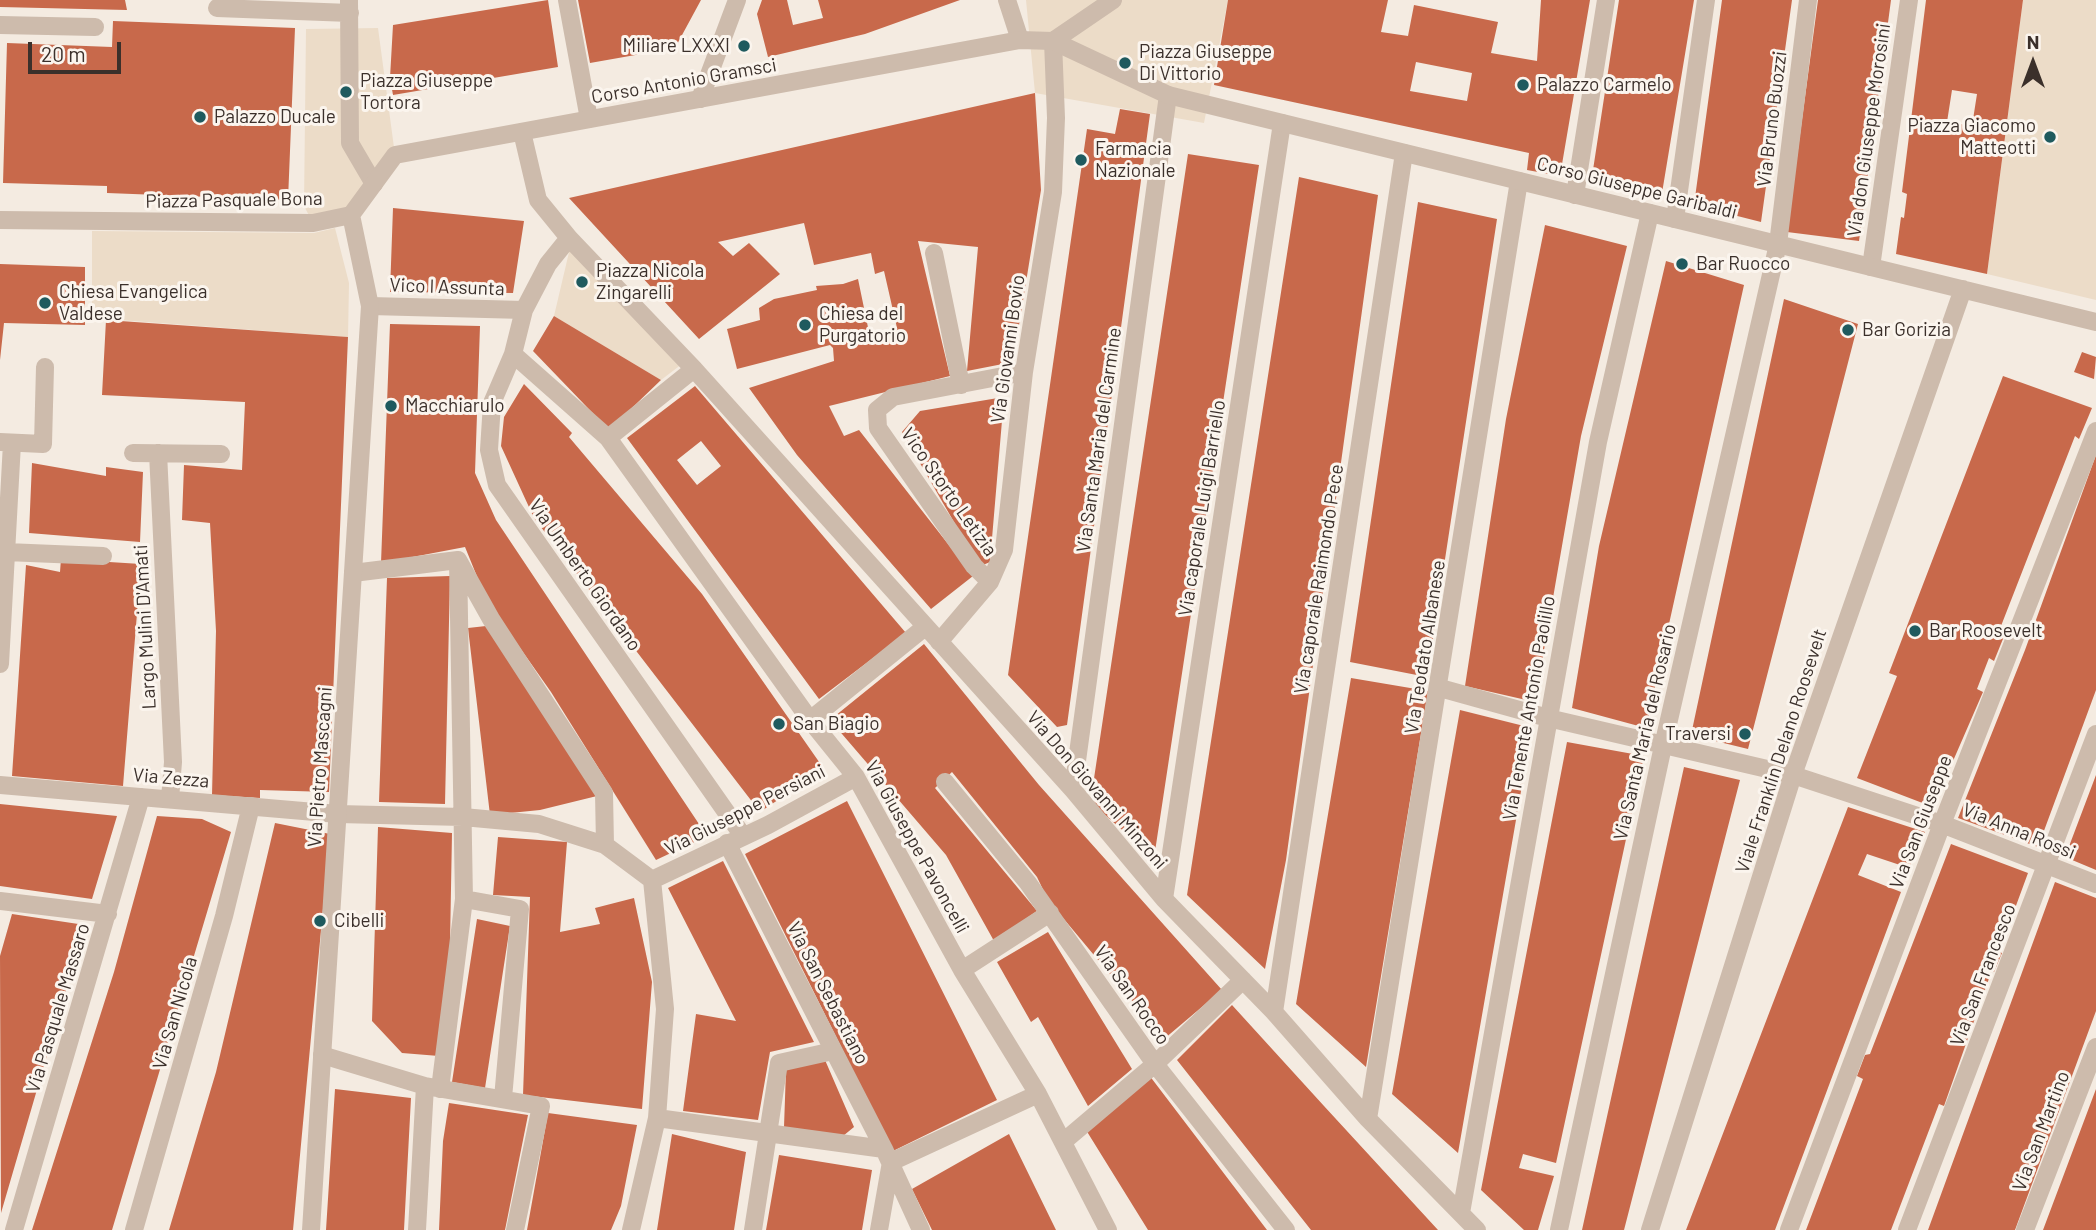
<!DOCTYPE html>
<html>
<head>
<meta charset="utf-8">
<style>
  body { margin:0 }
  #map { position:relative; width:2096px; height:1230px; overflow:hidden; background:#f4ebe1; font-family:Barlow,sans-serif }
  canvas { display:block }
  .north { position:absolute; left:1998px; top:28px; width:70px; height:70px; -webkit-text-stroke:5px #fbf5ee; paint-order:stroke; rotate:0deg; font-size:19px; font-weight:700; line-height:28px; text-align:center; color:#3b302b }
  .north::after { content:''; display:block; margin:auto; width:24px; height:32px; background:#3b302b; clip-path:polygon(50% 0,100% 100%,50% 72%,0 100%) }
  .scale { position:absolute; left:28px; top:42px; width:93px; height:32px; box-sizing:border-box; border:4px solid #3b302b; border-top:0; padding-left:9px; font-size:21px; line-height:24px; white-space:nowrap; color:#3b302b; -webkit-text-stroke:5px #fbf5ee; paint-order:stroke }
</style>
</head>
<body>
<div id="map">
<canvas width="2096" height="1230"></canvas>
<div class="north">N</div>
<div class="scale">20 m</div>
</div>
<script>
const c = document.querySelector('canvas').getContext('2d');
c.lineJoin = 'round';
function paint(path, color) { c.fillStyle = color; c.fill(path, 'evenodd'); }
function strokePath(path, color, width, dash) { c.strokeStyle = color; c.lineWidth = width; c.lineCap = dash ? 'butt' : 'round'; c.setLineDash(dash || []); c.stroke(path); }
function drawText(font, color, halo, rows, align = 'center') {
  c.font = font + ' Barlow,sans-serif'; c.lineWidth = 6; c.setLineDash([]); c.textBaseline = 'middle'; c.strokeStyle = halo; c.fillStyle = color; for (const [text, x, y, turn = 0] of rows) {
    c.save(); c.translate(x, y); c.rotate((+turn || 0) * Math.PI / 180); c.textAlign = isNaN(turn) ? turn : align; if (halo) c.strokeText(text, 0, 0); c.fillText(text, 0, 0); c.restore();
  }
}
paint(new Path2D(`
  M1026 0H1228L1204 123 1035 93Z
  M2023 0H2096V300L1987 274Z
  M378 28 395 155 351 215 313 223 304 206 306 29Z
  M335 228 349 283 348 337 92 318V231L314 233Z
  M570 248 682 364 661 380 554 316Z`), '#ecdcc8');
paint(new Path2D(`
  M0 0H125L127 10 0 7Z
  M548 0 558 67 393 95 390 78 393 25Z
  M578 0H701L675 48 590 63Z
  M762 0H787L793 25 823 18 818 0H960L865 34 768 57 757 14Z
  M1228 0H1388L1381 32 1408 36 1414 5 1498 22 1491 53 1537 61 1541 0H1590L1560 176 1527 170 1529 153 1214 85ZM1416 62 1472 73 1467 101 1410 91Z
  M1619 0H1694L1661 199 1591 183Z
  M1722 0H1792L1761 222 1694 205Z
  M1818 0H1891L1859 241 1787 232Z
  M1926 0H2023L1987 274 1896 254 1901 217 1904 218 1907 194 1902 192ZM1952 90 1977 94 1972 126 1947 122Z
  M113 21 295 28 288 200 107 193V186L3 183 7 43 112 47Z
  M1035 93 1041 190 1013 362 967 371 978 247 918 241 950 376 829 406 844 436 859 430 973 576 931 609 797 455 749 388 834 361 833 348 830 345 737 369 727 329 760 320 759 308 774 299 817 290 816 286 843 284 858 279 870 337 897 328 884 271 875 274 871 253 814 265 804 223 718 242 733 256 749 243 780 274 699 339 569 198Z
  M1120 109 1150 114 1067 725 1057 727 1008 675 1087 129 1115 134Z
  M1188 154 1259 165 1154 858 1095 806 1093 785Z
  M1299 177 1378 195 1286 860 1265 969 1187 895Z
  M1418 202 1497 219 1427 677 1350 662Z
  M393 208 524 221 513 293 390 292Z
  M1545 225 1627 246 1581 436 1535 702 1465 686 1506 419Z
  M1666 261 1744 285 1646 728 1572 708 1599 546Z
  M0 264 85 267V325L4 323 0 360Z
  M1784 299 1858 324 1748 749 1691 735Z
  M554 316 661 380 609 430 533 351Z
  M106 320 348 337 329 792 260 790V798L212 795 216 631 210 523 182 520 184 465 242 470 245 402 102 395Z
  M390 324 480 326 475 473 496 520 707 836 656 860 551 692 487 601 465 547 381 563Z
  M2082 352 2096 357 2094 379 2074 372Z
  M2003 376 2092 408 2079 439 2075 436 2001 626 2007 629 1994 661 1989 658 1977 689 1983 692 1933 807 1857 778 1897 676 1889 673Z
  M524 384 572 433 569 437 702 594 824 769 760 812 534 518 501 446 504 417Z
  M695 386 906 633 819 699 627 438ZM701 441 721 466 697 485 677 460Z
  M1004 397 990 562 983 565 973 555 902 432 920 411Z
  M2096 455V690L2038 847 1958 818 2025 650Z
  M32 463 106 476V467L143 472 140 542 29 533Z
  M61 559 141 564 123 786 12 776 26 565 60 572Z
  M450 576 445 804 379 802 387 578Z
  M486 626 597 796 540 810 490 815 468 628Z
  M924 644 1039 785 1222 990 1164 1039 1048 900 1037 877 952 772 935 788 1037 911 994 941 946 855 830 720Z
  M1351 678 1428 691 1366 1067 1296 1004Z
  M1460 710 1532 728 1458 1153 1392 1094Z
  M1567 742 1644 756 1556 1163 1523 1154 1519 1168 1554 1176 1538 1230H1524L1481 1190Z
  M1684 767 1740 780 1624 1230H1582Z
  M2096 775V870L2065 857Z
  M847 801 997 1100 893 1151 745 854Z
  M0 804 117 816 92 899 0 886Z
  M1848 807 1925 832 1909 868 1867 854 1858 875 1901 892 1775 1230H1686Z
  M157 816 202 819 231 832 112 1230H32L114 972Z
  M275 823 330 834 293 1230H169L216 1072Z
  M378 827 452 833 449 999 439 1056 402 1053 372 1021Z
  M498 837 567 842 560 932 600 924 595 908 634 898 652 982 642 1109 523 1095 530 897 493 895Z
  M1951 844 2028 873 1999 952 2002 953 1994 972 1992 970 1944 1106 1939 1104 1891 1230H1806L1863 1079 1857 1076 1865 1055 1870 1054Z
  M723 861 814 1042 770 1052 758 1120 683 1111 696 1014 736 1021 668 888Z
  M2055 882 2096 898V1011L2015 1230H1928Z
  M12 914 85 925 1 1213 0 956Z
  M477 919 510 926 485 1088 452 1082Z
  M1048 932 1132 1069 1088 1106 1038 1017 1031 1022 997 962Z
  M1232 1005 1324 1106 1438 1230H1311L1177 1060Z
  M825 1060 854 1127 843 1136 784 1127 786 1070Z
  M1149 1075 1267 1230H1148L1086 1130Z
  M335 1089 411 1098 404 1230H326Z
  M2096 1090V1230H2043L2096 1089Z
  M449 1103 528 1115 505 1230H439L443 1141Z
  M548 1113 637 1125 621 1206 611 1230H527Z
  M672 1134 746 1152 734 1230H657Z
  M1009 1134 1056 1230H932L912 1189Z
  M779 1155 872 1170 862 1230H766Z`), '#c8694b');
strokePath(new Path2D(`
  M349 0 350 143 374 184
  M567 0 589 119
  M1007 0 1020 40
  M217 8 350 13
  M0 25 95 27
  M700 99 737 0
  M522 132 538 200 569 238 694 369 1073 790 1164 899 1274 1012 1368 1119 1477 1230
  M1575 195 1606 0
  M1675 219 1706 0
  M569 238 548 264 524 310 513 354 492 403 489 450 497 485 743 836
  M934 253 961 385
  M1871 267 1909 0
  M370 306 524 310
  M513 354 608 438 810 720 856 777 962 970 1038 1094 1108 1230
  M608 438 694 369
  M0 442 43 444 45 367
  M133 453 221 454
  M158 453 173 762 170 799
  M6 552 103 556
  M353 573 458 560 491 619 604 793 605 845
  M990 582 974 566 878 428 877 410 893 397 1024 372
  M939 642 990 582 1004 550 1024 372 1053 192 1056 118 1053 41
  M0 664 12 443
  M1440 688 1548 718 1793 775 1942 824 2096 884
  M810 720 925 627
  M945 782 1028 883 1155 1064 1286 1230
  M0 785 338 814 463 817 539 824 605 845 652 880 665 1009 657 1118 631 1230
  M1073 790 1168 95
  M727 843 884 1149 921 1230
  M652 880 768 825 856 777
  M464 899 520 909 503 1098
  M1164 899 1282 123
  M0 901 108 914
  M962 970 1050 913
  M1274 1012 1404 153
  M322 1055 425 1086 541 1106 515 1230
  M440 1089 464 899 458 560
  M657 1118 884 1149
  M1368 1119 1519 181
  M1063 1142 1155 1064 1243 980
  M891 1162 1038 1094
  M1461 1213 1598 442 1650 213
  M14 1230 141 797
  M134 1230 224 916 251 806
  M417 1230 425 1086
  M753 1230 779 1063 833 1051
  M879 1230 891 1162
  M1559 1230 1663 746 1778 244 1808 0
  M1789 1230 1942 824 2096 431
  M1907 1230 2096 734
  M2025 1230 2096 1047`), '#cdbbac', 18);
strokePath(new Path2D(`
  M1053 41 1113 0
  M351 215 395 155 1020 40 1053 41 1168 95 2096 322
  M0 220 313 223 351 215
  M311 1230 370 306 351 215
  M1650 1230 1793 775 1963 289`), '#cdbbac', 18);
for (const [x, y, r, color] of [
  [744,46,7,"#1f5a5e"],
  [1125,63,7,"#1f5a5e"],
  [1523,85,7,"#1f5a5e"],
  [346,92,7,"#1f5a5e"],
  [200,117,7,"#1f5a5e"],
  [2050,137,7,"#1f5a5e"],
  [1081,160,7,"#1f5a5e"],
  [1682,264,7,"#1f5a5e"],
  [582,282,7,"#1f5a5e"],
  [45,303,7,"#1f5a5e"],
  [805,325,7,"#1f5a5e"],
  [1848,330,7,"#1f5a5e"],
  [391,406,7,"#1f5a5e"],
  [1915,631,7,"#1f5a5e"],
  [779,724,7,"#1f5a5e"],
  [1745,734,7,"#1f5a5e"],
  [320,921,7,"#1f5a5e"]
]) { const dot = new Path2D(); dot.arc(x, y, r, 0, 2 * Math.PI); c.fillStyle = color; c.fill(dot); strokePath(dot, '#fbf5ee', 2.5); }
drawText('19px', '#3b302b', '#fbf5ee', [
  ["Miliare LXXXI",730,46,"right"],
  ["Piazza Giuseppe",1139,52],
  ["Di Vittorio",1139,74],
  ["Piazza Giuseppe",360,81],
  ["Tortora",360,103],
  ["Palazzo Carmelo",1537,85],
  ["Palazzo Ducale",214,117],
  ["Piazza Giacomo",2036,126,"right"],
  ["Matteotti",2036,148,"right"],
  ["Farmacia",1095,149],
  ["Nazionale",1095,171],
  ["Bar Ruocco",1696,264],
  ["Piazza Nicola",596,271],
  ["Zingarelli",596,293],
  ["Chiesa Evangelica",59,292],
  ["Valdese",59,314],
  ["Chiesa del",819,314],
  ["Purgatorio",819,336],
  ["Bar Gorizia",1862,330],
  ["Macchiarulo",405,406],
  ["Bar Roosevelt",1929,631],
  ["San Biagio",793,724],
  ["Traversi",1731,734,"right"],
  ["Cibelli",334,921]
], 'left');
drawText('19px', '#3b302b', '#fbf5ee', [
  ["Corso Antonio Gramsci",684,81,-10],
  ["Via Bruno Buozzi",1772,119,-83],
  ["Via don Giuseppe Morosini",1869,130,-82],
  ["Corso Giuseppe Garibaldi",1637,188,14],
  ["Piazza Pasquale Bona",234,200,-1],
  ["Vico I Assunta",447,287,2],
  ["Via Giovanni Bovio",1008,349,-82],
  ["Via Santa Maria del Carmine",1099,440,-82],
  ["Vico Storto Letizia",949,492,55],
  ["Via caporale Luigi Barriello",1202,508,-81],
  ["Via Umberto Giordano",585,575,55],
  ["Via caporale Raimondo Pece",1319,579,-81],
  ["Largo Mulini D'Amati",145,627,-93],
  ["Via Teodato Albanese",1425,647,-81],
  ["Via Tenente Antonio Paolillo",1529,708,-80],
  ["Via Santa Maria del Rosario",1645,732,-77],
  ["Viale Franklin Delano Roosevelt",1781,751,-72],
  ["Via Pietro Mascagni",320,767,-86],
  ["Via Zezza",171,778,5],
  ["Via Don Giovanni Minzoni",1097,790,49],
  ["Via Giuseppe Persiani",745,810,-27],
  ["Via San Giuseppe",1921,822,-69],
  ["Via Anna Rossi",2019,831,22],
  ["Via Giuseppe Pavoncelli",917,847,61],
  ["Via San Francesco",1983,975,-69],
  ["Via San Sebastiano",828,993,63],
  ["Via San Rocco",1132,995,55],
  ["Via Pasquale Massaro",58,1008,-73],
  ["Via San Nicola",175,1013,-74],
  ["Via San Martino",2041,1131,-69]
]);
</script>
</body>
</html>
